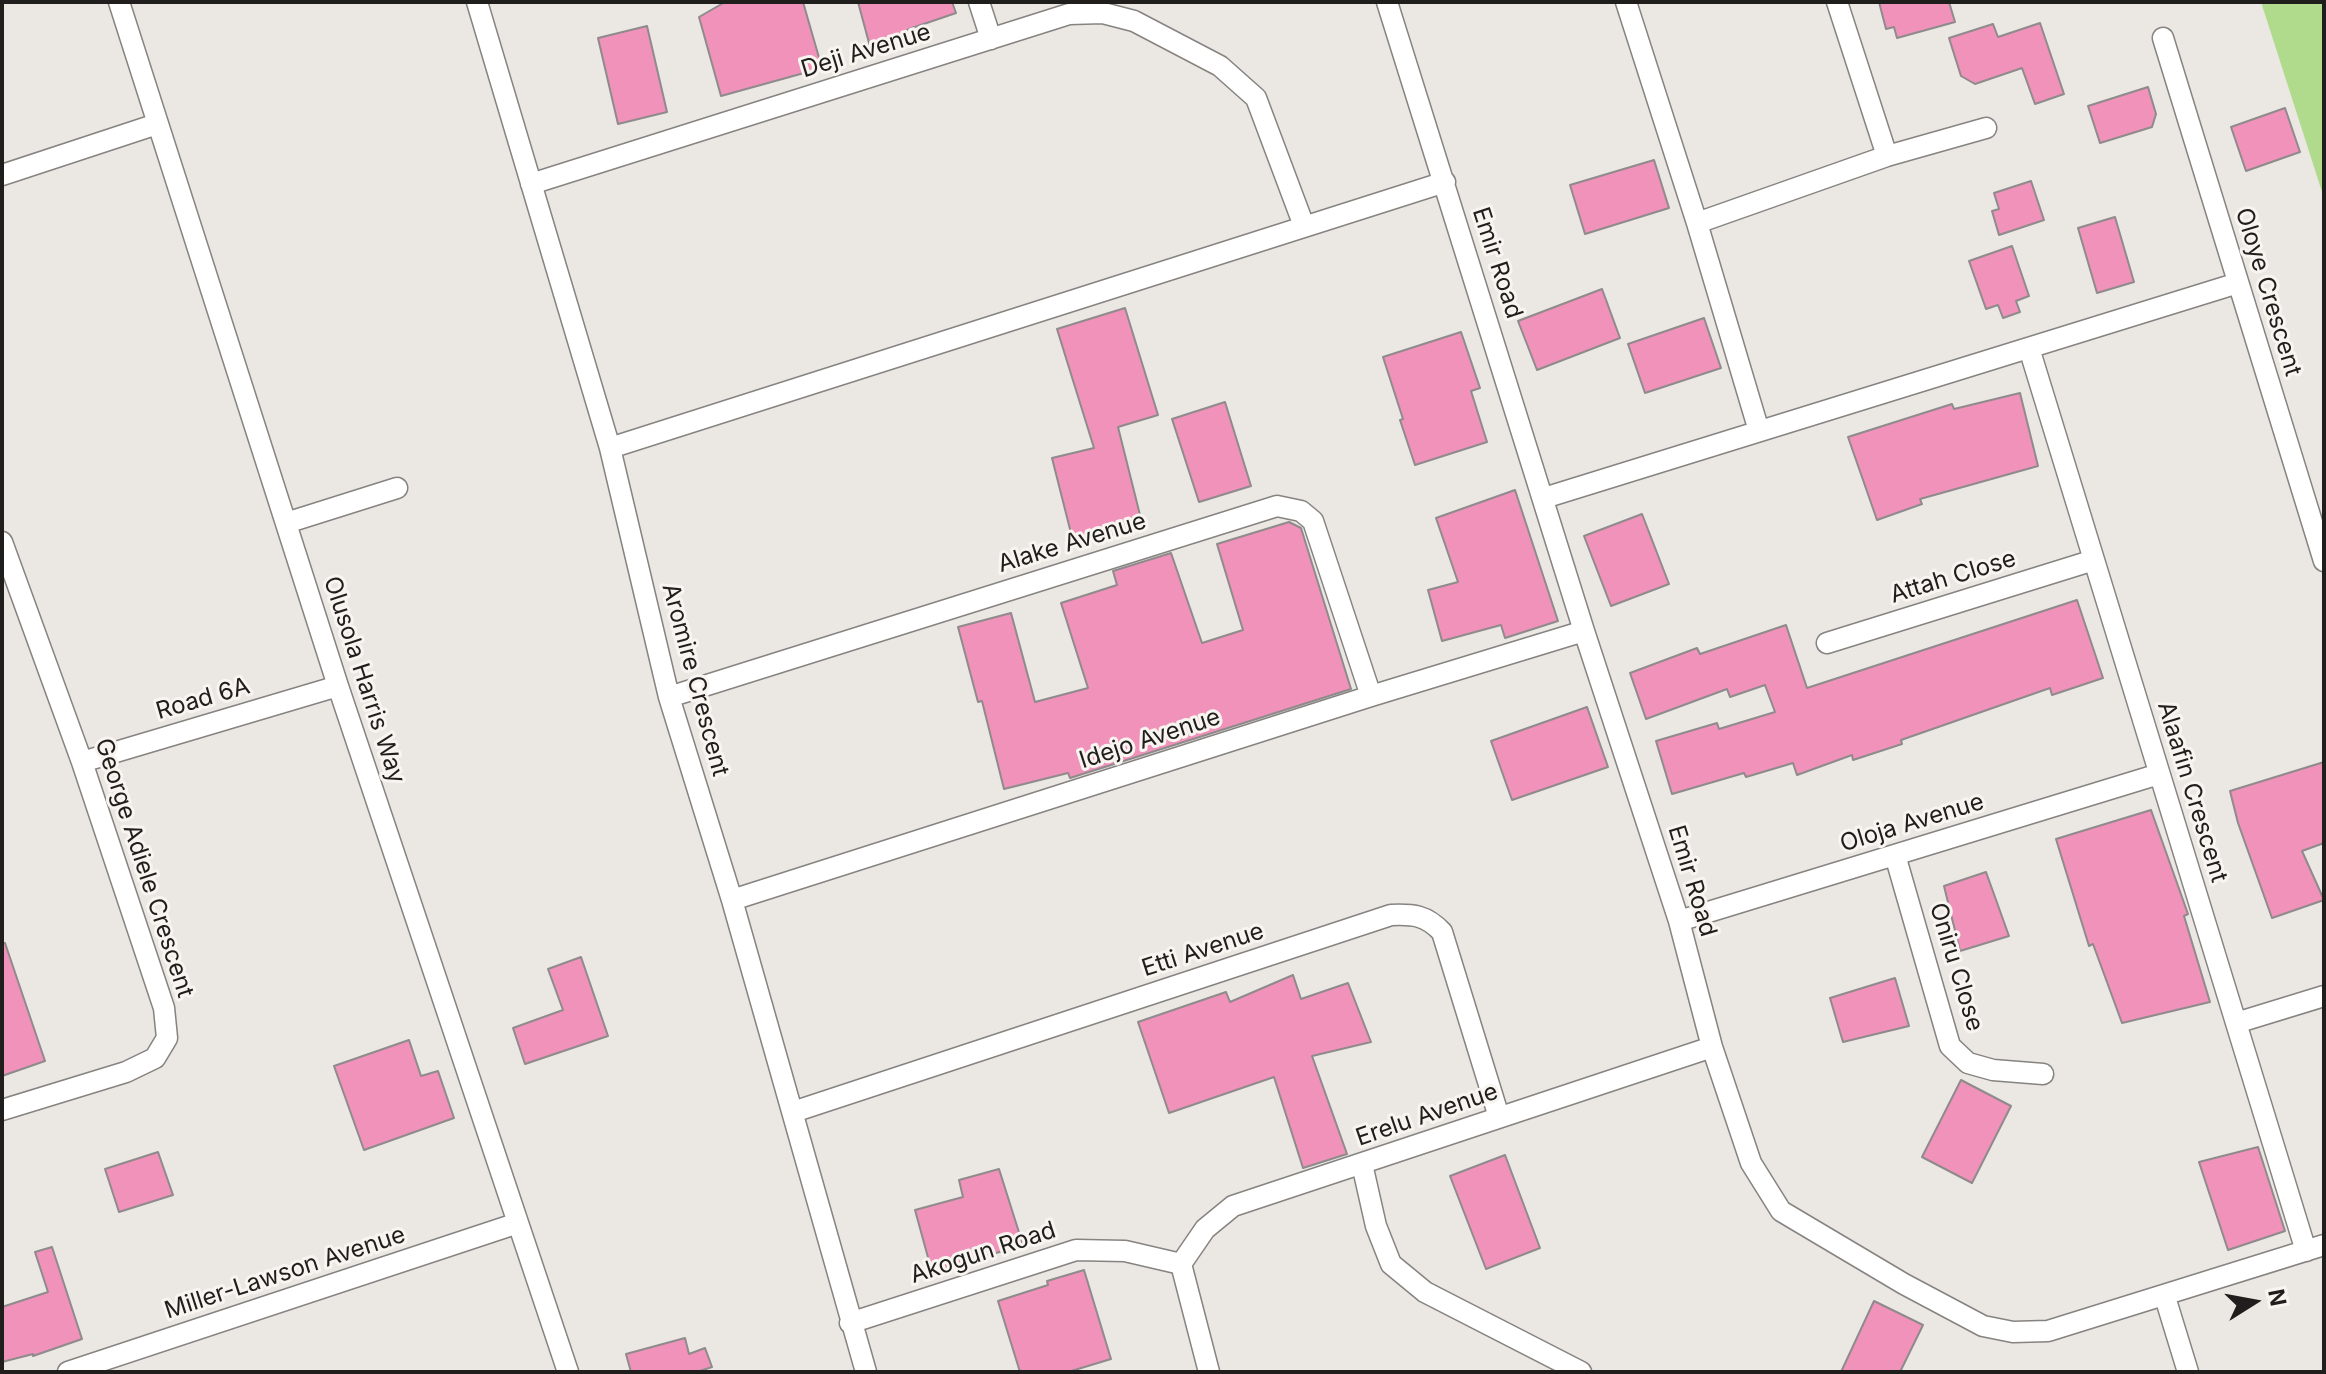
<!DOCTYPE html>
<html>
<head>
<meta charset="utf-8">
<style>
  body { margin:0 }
  #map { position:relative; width:2326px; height:1374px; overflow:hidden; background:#ebe7e3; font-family:Inter,sans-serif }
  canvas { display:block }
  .frame { position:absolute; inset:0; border:4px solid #1f1e1c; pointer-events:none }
  .north { position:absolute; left:2214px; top:1262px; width:80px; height:80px; -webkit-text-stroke:6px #f8f5f1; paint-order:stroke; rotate:79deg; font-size:22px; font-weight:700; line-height:32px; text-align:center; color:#1f1e1c }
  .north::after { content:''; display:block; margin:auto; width:28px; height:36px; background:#1f1e1c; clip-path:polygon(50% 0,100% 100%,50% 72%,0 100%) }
</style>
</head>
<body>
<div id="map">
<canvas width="2326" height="1374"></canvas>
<div class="frame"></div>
<div class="north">N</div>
</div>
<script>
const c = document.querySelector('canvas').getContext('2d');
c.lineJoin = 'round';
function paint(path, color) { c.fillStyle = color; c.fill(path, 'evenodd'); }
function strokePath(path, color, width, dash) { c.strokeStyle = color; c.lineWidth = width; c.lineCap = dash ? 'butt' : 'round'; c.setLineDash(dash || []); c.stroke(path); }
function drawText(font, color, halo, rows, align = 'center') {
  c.font = font + ' Inter,sans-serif'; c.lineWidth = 6; c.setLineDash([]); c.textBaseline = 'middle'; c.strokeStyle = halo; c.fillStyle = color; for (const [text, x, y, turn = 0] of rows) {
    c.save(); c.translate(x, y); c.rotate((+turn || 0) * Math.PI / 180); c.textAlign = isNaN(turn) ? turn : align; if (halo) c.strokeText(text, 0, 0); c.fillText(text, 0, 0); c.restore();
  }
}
paint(new Path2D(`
  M2261 2H2324V198Z`), '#b0da8c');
const building = new Path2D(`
  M725 2H803L822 68 721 96 699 17Z
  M858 2H952L956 13 909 29 872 54Z
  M1879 2H1949L1955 22 1897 38 1894 27 1886 29Z
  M2040 23 2064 94 2035 104 2022 68 1975 84 1961 76 1949 38 1993 24 1998 37Z
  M647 26 667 112 618 124 598 38Z
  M2148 87 2156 114 2152 127 2100 143 2088 106Z
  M2285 108 2300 152 2246 171 2231 127Z
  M1654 160 1669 208 1585 234 1570 185Z
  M2031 181 2044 220 1999 235 1992 211 1999 209 1994 193Z
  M2115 217 2134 282 2097 293 2078 228Z
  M2012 246 2029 296 2016 301 2020 312 2003 318 1998 305 1986 309 1969 261Z
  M1602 289 1620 338 1537 370 1518 321Z
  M1125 308 1158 415 1118 427 1143 527 1074 545 1052 458 1094 448 1057 329Z
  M1704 318 1721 368 1645 393 1628 344Z
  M1461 332 1480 388 1471 391 1487 442 1415 465 1400 420 1403 419 1383 357Z
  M2020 393 2038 466 1920 499 1922 504 1877 520 1848 437 1952 404 1954 409Z
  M1225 402 1251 486 1199 502 1172 419Z
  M1515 490 1558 621 1505 638 1501 625 1442 641 1428 590 1458 582 1436 518Z
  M1642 514 1669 584 1611 606 1584 536Z
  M1289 522 1301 528 1351 689 1070 778 1068 773 1004 789 982 701 978 702 958 627 1011 613 1035 702 1088 688 1061 603 1117 585 1113 571 1171 553 1202 643 1243 630 1217 544Z
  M2077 600 2103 678 2052 695 2050 688 1901 740 1902 744 1853 760 1852 755 1797 775 1793 763 1746 777 1744 773 1672 794 1656 741 1717 723 1719 729 1775 712 1765 685 1730 697 1727 689 1646 719 1630 673 1697 648 1700 654 1786 625 1807 688Z
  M1587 707 1608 767 1512 800 1491 741Z
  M2324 762V843L2302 851 2324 900 2272 918 2238 823 2230 791Z
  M2151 810 2188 914 2184 916 2210 1002 2122 1023 2093 944 2089 946 2056 839Z
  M1986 872 2009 936 1960 951 1944 886Z
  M2 943H5L45 1061 2 1076Z
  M581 957 608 1036 525 1064 513 1028 563 1010 548 969Z
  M1293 975 1301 999 1348 983 1371 1042 1312 1056 1347 1154 1303 1168 1274 1077 1169 1113 1138 1022 1226 992 1230 1002Z
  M1895 978 1909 1026 1843 1042 1830 998Z
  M409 1040 421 1076 438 1071 454 1118 364 1150 334 1066Z
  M1961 1080 2011 1106 1972 1183 1922 1157Z
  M2258 1147 2285 1231 2228 1250 2199 1162Z
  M158 1152 173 1195 119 1212 105 1169Z
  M1505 1155 1540 1248 1486 1269 1450 1176Z
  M999 1169 1023 1245 932 1272 915 1210 963 1197 959 1180Z
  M52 1247 82 1339 33 1356V1354L2 1362V1307L48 1292 35 1252Z
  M1084 1270 1111 1359 1068 1372H1020L998 1301 1048 1285 1047 1281Z
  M1874 1301 1923 1325 1900 1372H1841Z
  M685 1338 689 1354 705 1348 712 1367 697 1372H631L626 1354Z`);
paint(building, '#f192ba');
strokePath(building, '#8f8a8b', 2);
const minor = new Path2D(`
  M119 2 338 686 568 1372
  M477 2 610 448 669 697 732 900 866 1372
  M979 2 991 39
  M1387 2 1584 631 1679 921 1712 1047 1751 1163 1781 1211 1904 1284 1983 1326 2013 1332 2048 1331 2324 1245
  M1626 2 1697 223 1759 431
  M1837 2 1887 156
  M2163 38 2324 561
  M2 175 157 124
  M531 184 1069 14 1103 13 1134 21 1220 66 1256 98 1304 226
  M1697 223 1887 156 1986 128
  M2029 348 2306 1251
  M610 448 1445 182
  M1544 498 2238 283
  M286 523 397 488
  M2 542 82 762 164 1008 167 1038 155 1058 126 1072 2 1110
  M1827 643 2094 560
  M669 697 1277 506 1301 511 1313 521 1371 696
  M82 762 338 686
  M1895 855 1950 1046 1968 1063 1993 1070 2043 1074
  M732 900 1371 696 1584 631
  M1679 921 2159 774
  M2236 1023 2324 996
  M793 1112 1391 915C1413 914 1426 915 1442 932L1499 1117
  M1362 1164 1376 1226 1391 1264 1425 1292 1581 1372
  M1181 1264 1205 1229 1233 1206 1712 1047
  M1181 1264 1209 1372
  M2165 1297 2188 1372
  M850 1323 1076 1250 1125 1251 1181 1264
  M68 1372 518 1223`);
strokePath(minor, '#868380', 23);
strokePath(minor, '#fff', 20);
drawText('24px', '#1f1e1c', '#f8f5f1', [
  ["Deji Avenue",866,51,-17],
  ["Emir Road",1497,263,72],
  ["Oloye Crescent",2268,292,73],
  ["Alake Avenue",1072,543,-17],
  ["Attah Close",1953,577,-17],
  ["Olusola Harris Way",364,680,72],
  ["Aromire Crescent",695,680,75],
  ["Road 6A",203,699,-16],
  ["Idejo Avenue",1150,739,-18],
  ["Alaafin Crescent",2192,792,73],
  ["Oloja Avenue",1912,823,-17],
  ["George Adiele Crescent",144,868,72],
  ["Emir Road",1692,881,73],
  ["Etti Avenue",1203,950,-18],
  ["Oniru Close",1956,967,73],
  ["Erelu Avenue",1427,1115,-19],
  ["Akogun Road",983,1253,-18],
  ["Miller-Lawson Avenue",285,1273,-18]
]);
</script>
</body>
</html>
